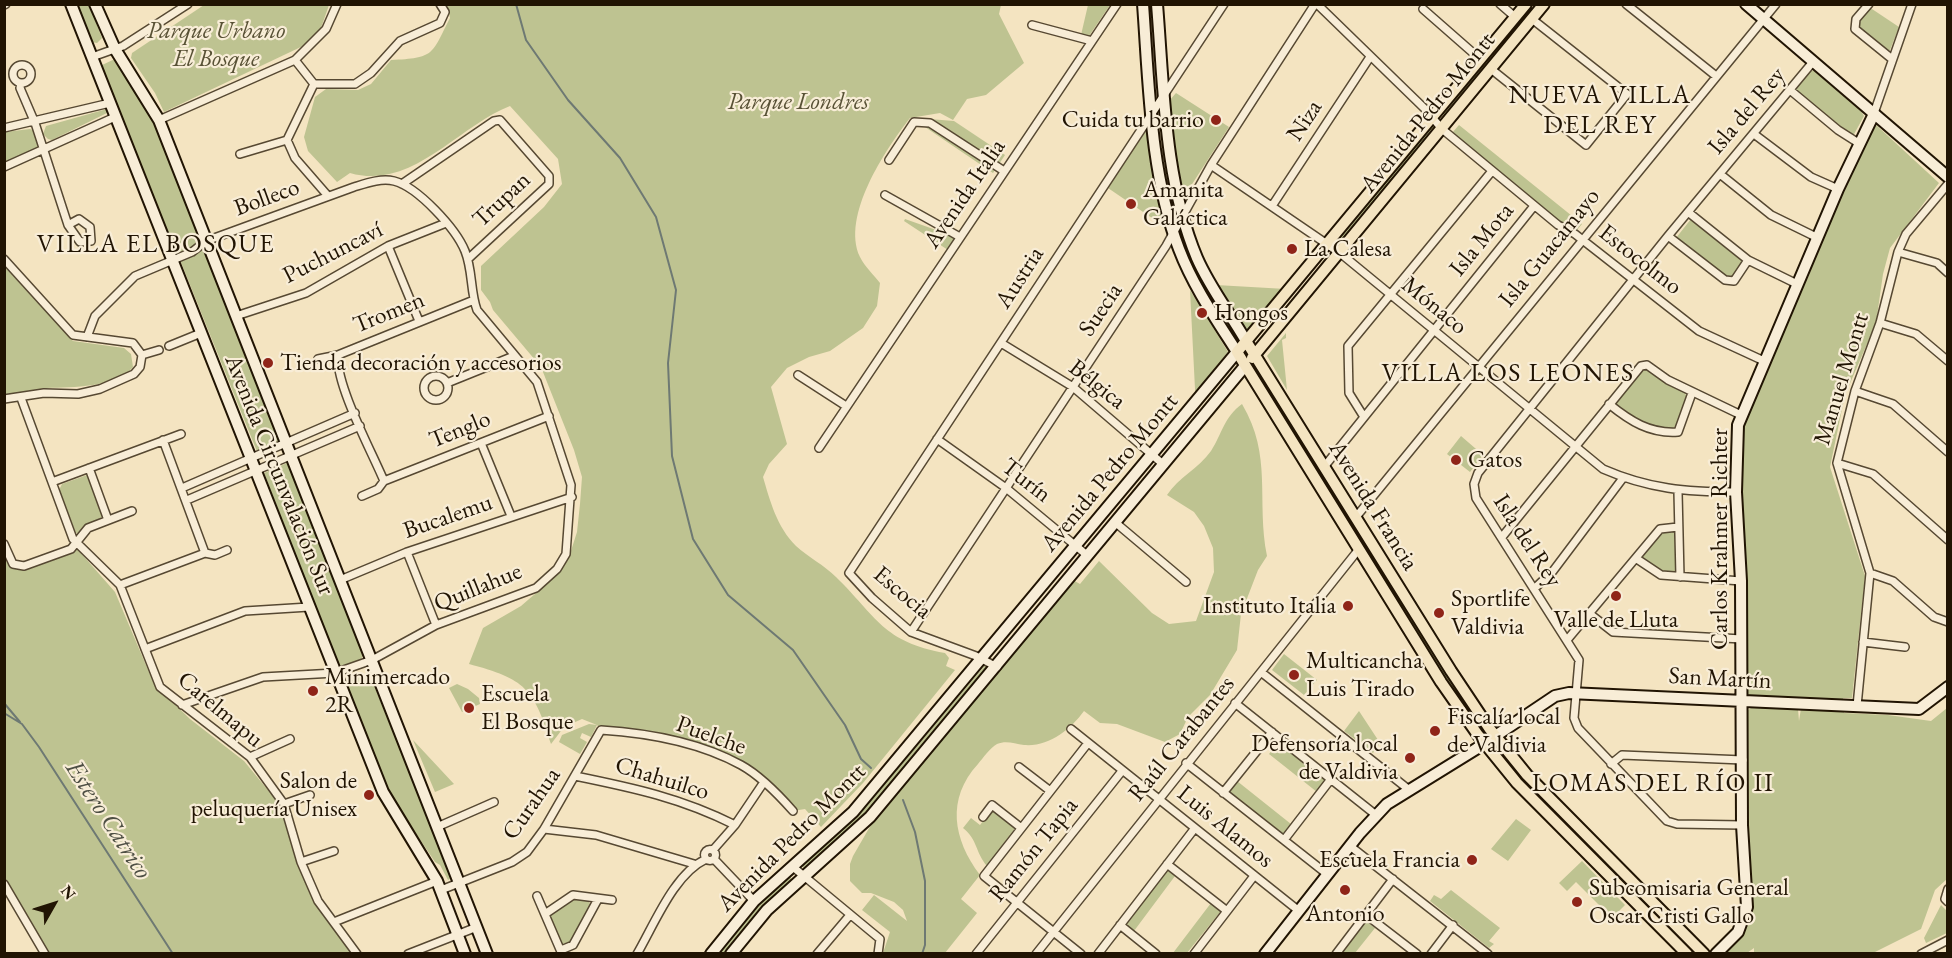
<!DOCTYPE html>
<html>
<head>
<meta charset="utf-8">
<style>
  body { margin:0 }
  #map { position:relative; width:1952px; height:958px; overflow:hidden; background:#f4e4c1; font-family:"EB Garamond",serif }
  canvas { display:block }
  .frame { position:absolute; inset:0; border:6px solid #211403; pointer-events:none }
  .north { position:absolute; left:24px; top:874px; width:60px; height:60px; -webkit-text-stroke:4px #f8edd7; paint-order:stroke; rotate:51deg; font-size:16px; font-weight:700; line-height:24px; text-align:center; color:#211403 }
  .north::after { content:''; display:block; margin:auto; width:21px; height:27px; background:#211403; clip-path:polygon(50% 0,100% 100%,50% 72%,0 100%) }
</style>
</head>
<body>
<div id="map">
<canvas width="1952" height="958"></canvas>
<div class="frame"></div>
<div class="north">N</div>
</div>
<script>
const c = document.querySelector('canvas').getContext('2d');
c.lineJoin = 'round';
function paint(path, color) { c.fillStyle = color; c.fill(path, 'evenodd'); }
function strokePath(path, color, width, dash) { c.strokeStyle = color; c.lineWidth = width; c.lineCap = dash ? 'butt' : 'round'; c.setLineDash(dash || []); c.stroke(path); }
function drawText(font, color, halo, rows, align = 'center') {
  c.font = font + ' "EB Garamond",serif'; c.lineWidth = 4.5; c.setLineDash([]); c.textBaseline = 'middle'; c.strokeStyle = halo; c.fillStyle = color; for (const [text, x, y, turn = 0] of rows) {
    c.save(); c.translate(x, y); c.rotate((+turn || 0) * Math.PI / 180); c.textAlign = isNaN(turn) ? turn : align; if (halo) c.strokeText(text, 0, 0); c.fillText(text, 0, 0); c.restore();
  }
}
paint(new Path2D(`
  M76 5H89L102 38 97 43 91 42Z
  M204 5V4L329 5 321 28 305 45 164 112 155 93 131 58 132 53Z
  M447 5H1001L999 14 1024 63 986 95 967 99 953 120 940 113 910 118C885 150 841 216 860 257 865 267 874 275 880 283L877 306 863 328 830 351 809 357 787 368 771 387 787 444 769 464 763 477C770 501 777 527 796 546 808 557 824 565 836 577 877 617 883 642 945 653L949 658 946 666 955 670 863 783 821 827 805 809 793 811 742 765 687 744 601 730 597 725 591 737 582 733 580 738 587 742 580 754 559 742 562 735 589 724 597 725 582 719 564 727 551 744C534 688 525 679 469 664L483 628 521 606 558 574 570 554 577 532 580 504 582 477 574 450 541 367 493 310 490 302 481 290V266L544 207 562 184 558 159 510 106C458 126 412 191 350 173L337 182 308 151 304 137 315 97 326 89 358 90 371 84 391 60C435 58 431 55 450 18Z
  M1088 5H1110L1089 36 1081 35Z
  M1869 7 1899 27 1890 50 1885 51 1858 28 1860 19Z
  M1524 11 1530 16 1448 116H1444L1443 113Z
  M117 58 154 121 202 242 176 255 100 66Z
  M1809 71H1814L1861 111 1864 116 1853 136 1795 90Z
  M1176 93 1229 127 1185 195 1179 193 1169 101Z
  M107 109 109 112 52 140 48 139 43 134 46 126Z
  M929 119 954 121 1005 155 993 173 925 127Z
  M1875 124 1939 183 1890 248 1883 274 1876 323 1845 395 1830 467 1865 576 1852 698H1843L1844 713 1888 715 1931 721 1947 708V879L1935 890 1921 929 1873 953H1754V948L1747 953 1722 954 1743 932 1750 916 1748 710 1754 706 1798 709 1799 721 1802 702 1749 698 1746 695 1740 491 1741 424 1810 273 1816 245Z
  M1432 125 1436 126 1340 248 1335 244Z
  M1459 125 1582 224 1573 235 1454 137 1452 133Z
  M30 129 33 130 39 146 37 149 5 164V132Z
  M1145 132 1152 134 1168 229 1108 188Z
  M905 219 956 237 948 250 904 221Z
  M1691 219 1742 259 1743 265 1734 277H1724L1676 238Z
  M205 249 281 444 258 454 180 260Z
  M4 266 73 341 124 348 131 354 133 367C116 388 72 387 47 388L43 393 5 398Z
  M1216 285 1286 289 1249 331 1242 325Z
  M1190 290 1228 352 1195 393V389Z
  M1286 333V338L1282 340 1287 390 1267 356Z
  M1648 370 1685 393 1688 399 1676 426 1671 429C1654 431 1621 419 1615 401L1640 371Z
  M1242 404C1273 456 1256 500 1267 556L1258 570 1241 614 1237 650 1210 695 1188 717 1180 734 1165 742 1117 724 1100 723 1084 711C1070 730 1049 747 1024 745 1014 744 1007 740 997 744 990 748 983 758 978 764 946 799 953 839 980 875L961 899 977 913 945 953H883L890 932 862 910 874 895 907 921 903 910 894 902 871 893H862L850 881V864L853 856 883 804 1071 579 1080 584 1099 561 1152 613 1169 624 1196 621 1214 572 1213 548 1204 526 1194 512 1167 495C1178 478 1199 468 1211 451 1222 434 1224 417 1242 404Z
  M1461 436 1483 455 1470 472 1447 454Z
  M287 463 363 655 360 662 342 669 339 666 264 473Z
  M87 475 103 516 80 533H76L59 490 62 484Z
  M1672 529 1676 533 1677 570 1674 574 1660 573 1644 562 1642 555 1663 531Z
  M72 543 115 592 154 684 190 719 244 761 281 806 310 894 324 917 344 938 350 953H49L5 886 4 556 13 568 63 553Z
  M1382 570 1487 730 1484 733 1454 693 1379 572Z
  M1284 654 1317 680 1304 695 1272 670Z
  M986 664 991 666 858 825 803 868V863L863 810Z
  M369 673 452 878 448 880 440 865 435 862 387 790 345 683Z
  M457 684 468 689 479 698 480 704 462 712 449 688Z
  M1359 711 1380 743 1373 753 1344 731Z
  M413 740 454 784 435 792Z
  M1278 743 1326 779 1317 792 1269 754Z
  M1237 781 1291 824 1283 835 1229 791Z
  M992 810 1016 827 987 866C975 852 978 840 963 828L971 818 980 825Z
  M1516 819 1531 830 1508 861 1491 849Z
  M1582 861 1625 905 1615 915H1609L1576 882 1567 891 1559 883Z
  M1167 870 1175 876 1134 931 1126 925Z
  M791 875V881L763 907 725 953 719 954 758 904Z
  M1451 890 1500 928 1489 941 1494 944 1489 948 1430 901 1434 895 1441 899Z
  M579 897 587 899 592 907 570 942 562 944 549 915 559 906Z
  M1211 903 1221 911 1187 953H1173Z
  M1941 905 1947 911V933L1926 943 1924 938Z
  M1366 921 1375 928 1355 953 1340 954Z`), '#bec391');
strokePath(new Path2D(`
  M516 4 526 40 568 100 620 158 656 217 676 290 668 363 672 456 693 539 728 595 793 650 845 725 861 759 871 768
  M4 703 20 722
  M4 713 22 724 39 747 173 954
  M903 800 915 832 925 881V945L922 954`), '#6e7973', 2);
const street = new Path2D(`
  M1317 4 1425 109 1442 129 1558 225 1575 234 1699 331 1764 361
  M1500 4 1515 17
  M1626 4 1716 76
  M1869 4 1856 19 1855 29 1892 59
  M4 5 6 4
  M1423 9 1480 59
  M1032 25 1092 41
  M92 57 123 46 188 4
  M295 60 314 84
  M13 74a9 9 0 1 1 18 0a9 9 0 1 1-18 0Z
  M1491 69 1586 145 1627 94 1532 19
  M21 83 20 88 35 123 68 225
  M314 84H355L371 73 400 41 440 23 445 12 440 4
  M314 84 287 140 295 158 328 196
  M1790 90 1838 130 1860 144
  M1873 116 1912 4
  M159 120 295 60 326 29 337 4
  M4 128 110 103
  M1754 134 1811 177 1838 189
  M240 154 287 140
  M889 160 914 122 930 123 1004 171
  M1211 165 1340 253 1603 469C1649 489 1686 492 1736 492
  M4 167 115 117
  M1720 174 1771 215 1816 237
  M402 184 494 121 500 120 549 176V184L468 259
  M885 195 960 237
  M1272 206 1370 57
  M1688 212 1748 260 1797 284
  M79 219 90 227 91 241 80 242 68 225Z
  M1668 236 1725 280 1734 281 1748 260
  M388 246 419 321
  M1898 252 1937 263 1948 273
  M4 259 73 335 133 343 142 355
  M236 316 306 293 388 246 446 223
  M1880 323 1916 334 1948 361
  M87 337 95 316 135 276 192 252 206 241 354 187C367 183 381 178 394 181 418 187 456 229 465 251 473 271 470 291 477 310L537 382 571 485 566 554 557 569 536 588 436 625 372 660 335 673 263 677 182 705
  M1001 343 1073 387 1164 465
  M169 346 201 333
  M338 355C335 384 372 452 384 481
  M318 359 338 355 474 300
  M798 375 846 406
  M424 388a12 12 0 1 1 24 0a12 12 0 1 1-24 0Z
  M447 383 514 356
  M1855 391 1893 404 1948 452
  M21 398 73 539 120 585 160 687 250 757 284 804 301 862 318 901 357 954
  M4 399 44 393 78 394 100 389 134 374 140 367 142 355 159 350
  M1609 404C1630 421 1650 434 1678 432L1692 393
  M1364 417 1349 393 1348 346 1492 171
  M937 439 1006 488 1088 556
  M481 443 511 516
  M819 448 1117 4
  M1837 463 1873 474 1948 540
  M1324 467 1534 206
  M89 468 108 520
  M52 482 181 434
  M182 488 355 413
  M1678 492 1680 577
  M362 496 378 489 384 481 549 416
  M187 500 360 426
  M1356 517 1776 4
  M1116 523 1186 582
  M1502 537 1641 366 1647 365 1668 380 1741 415
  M4 544 13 564 24 566 71 549 88 528 132 511
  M407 552 436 625
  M205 553 215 555 227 550
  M1637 559 1661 575 1741 581
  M1870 573 1893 581 1934 617 1948 622
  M340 580 407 552 572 497
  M120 585 205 553 163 440
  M1535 588 1553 571 1623 478
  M1590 614 1613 632 1742 639
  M911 632 1166 246 1211 165 1315 4
  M1567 640 1660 529 1678 527
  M1863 642 1905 647
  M145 649 245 611 309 607
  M997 667 976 656 911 632 872 598 849 573 1224 4
  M1261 672 1408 789
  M1235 703 1376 815
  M1857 706 1870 573 1837 463 1855 391 1880 323 1898 252 1906 234 1948 184
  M1071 729 1299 911
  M250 757 290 739
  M1186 763 1327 874
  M1611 764 1622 755 1743 760
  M1019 767 1049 790
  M575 776C634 788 681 798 735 825
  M1223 793 1272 732
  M284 804 310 795
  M983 817 992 805 1020 827
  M1742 825 1677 824 1667 821 1578 728 1574 718 1579 660 1476 498 1474 484 1478 473 1668 236 1812 63
  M437 827 494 802
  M544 829 596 835 694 864
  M1284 840 1331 779
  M1350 846 1488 954
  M704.5 855a5.5 5.5 0 1 1 11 0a5.5 5.5 0 1 1-11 0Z
  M713 850 735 825 764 782
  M714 859 754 901
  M301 862 334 851
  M1167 864 1227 911
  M793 867 880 939 878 954
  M4 884 45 954
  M1948 889 1945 899 1948 902
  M441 890 512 862 527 852 544 829 601 730C648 733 699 742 741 765 761 776 778 794 793 811
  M537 896 562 954
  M545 914 573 895 612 900
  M1365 914 1417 954
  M334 922 437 881
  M1120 925 1156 954
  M561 950 573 945 598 899
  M408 954 477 927
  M637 954C655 923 674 874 706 859
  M817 954 850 915
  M976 954 1122 771
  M1036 954 1359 549
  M1081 954 984 876 1088 743
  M1098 954 1195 828
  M1194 954 1254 876
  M1336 954 1393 879
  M1431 954 1453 925
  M1921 954 1948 940`);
const secondary = new Path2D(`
  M71 4 383 792 437 881 465 954
  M95 4 115 49 159 120 487 954
  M1157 4C1164 89 1164 179 1197 258 1210 288 1230 313 1246 341
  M1746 4 1948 177
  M711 954 754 901 853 812 1237 352C1216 319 1193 286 1179 249 1150 174 1149 84 1143 4
  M731 954 767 910 870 817 1245 366
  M1265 954 1360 833 1387 804 1476 749 1555 696 1569 693 1919 709 1948 687
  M1716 954 1738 932 1747 907 1742 825 1741 581 1736 492 1738 425 1838 189 1873 116`);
const primary = new Path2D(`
  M1526 4 1237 352 1441 682 1478 735 1517 783 1687 954
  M1246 341 1451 671 1489 728 1527 775 1704 954
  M1252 358 1544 4`);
strokePath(street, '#564832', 10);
strokePath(secondary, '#211403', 14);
strokePath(primary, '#211403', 14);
strokePath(street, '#f8edd7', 7);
strokePath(secondary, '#f8edd7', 10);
strokePath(primary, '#f4e4c1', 10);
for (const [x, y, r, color] of [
  [1216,120,6,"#8f2418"],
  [1131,204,6,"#8f2418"],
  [1292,249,6,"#8f2418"],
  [1202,313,6,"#8f2418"],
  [268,363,6,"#8f2418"],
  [1456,460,6,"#8f2418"],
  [1616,596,6,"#8f2418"],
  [1348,606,6,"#8f2418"],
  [1439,613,6,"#8f2418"],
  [1294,675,6,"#8f2418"],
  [313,691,6,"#8f2418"],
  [469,708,6,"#8f2418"],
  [1435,731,6,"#8f2418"],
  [1410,758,6,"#8f2418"],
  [369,795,6,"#8f2418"],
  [1472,860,6,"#8f2418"],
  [1345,890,6,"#8f2418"],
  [1577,902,6,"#8f2418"]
]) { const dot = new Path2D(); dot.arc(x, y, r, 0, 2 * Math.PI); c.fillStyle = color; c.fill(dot); strokePath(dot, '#f8edd7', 2); }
drawText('italic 24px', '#585135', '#f8edd7', [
  ["Parque Urbano",216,31],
  ["El Bosque",216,59],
  ["Parque Londres",798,102]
]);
drawText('24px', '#211403', '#f8edd7', [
  ["Isla del Rey",1747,111,-50],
  ["Avenida Pedro Montt",1428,113,-51],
  ["Niza",1305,121,-57],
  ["Avenida Italia",965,194,-56],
  ["Bolleco",267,198,-20],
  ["Trupan",502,200,-43],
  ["Isla Mota",1482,240,-51],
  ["Isla Guacamayo",1550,248,-51],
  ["Puchuncaví",333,253,-27],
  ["Estocolmo",1640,260,38],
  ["Austria",1020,278,-57],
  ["Mónaco",1434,306,39],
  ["Suecia",1101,310,-56],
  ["Tromen",389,313,-22],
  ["Manuel Montt",1842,379,-73],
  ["Bélgica",1097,385,38],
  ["Tenglo",460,430,-22],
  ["Avenida Pedro Montt",1110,473,-50],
  ["Avenida Circunvalación Sur",279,475,68],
  ["Turín",1026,481,38],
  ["Avenida Francia",1373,506,58],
  ["Bucalemu",448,517,-19],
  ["Carlos Krahmer Richter",1720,539,-90],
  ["Isla del Rey",1527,541,57],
  ["Quillahue",478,588,-22],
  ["Escocia",902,593,40],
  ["San Martín",1720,679,3],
  ["Carelmapu",220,710,40],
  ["Puelche",711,736,20],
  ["Raúl Carabantes",1182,739,-51],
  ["Chahuilco",662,779,17],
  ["Curahua",532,804,-55],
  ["Luis Alamos",1225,827,39],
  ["Avenida Pedro Montt",792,838,-45],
  ["Ramón Tapia",1034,850,-51]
]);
drawText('24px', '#211403', '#f8edd7', [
  ["Cuida tu barrio",1204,120,"right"],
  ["Amanita",1143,190],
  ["Galáctica",1143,218],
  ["La Calesa",1304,249],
  ["Hongos",1214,313],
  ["Tienda decoración y accesorios",280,363],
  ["Gatos",1468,460],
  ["Sportlife",1451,599],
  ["Valdivia",1451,627],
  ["Instituto Italia",1336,606,"right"],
  ["Valle de Lluta",1616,620,"center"],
  ["Multicancha",1306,661],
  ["Luis Tirado",1306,689],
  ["Minimercado",325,677],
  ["2R",325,705],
  ["Escuela",481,694],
  ["El Bosque",481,722],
  ["Fiscalía local",1447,717],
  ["de Valdivia",1447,745],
  ["Defensoría local",1398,744,"right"],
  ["de Valdivia",1398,772,"right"],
  ["Salon de",357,781,"right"],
  ["peluquería Unisex",357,809,"right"],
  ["Escuela Francia",1460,860,"right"],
  ["Subcomisaria General",1589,888],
  ["Oscar Cristi Gallo",1589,916],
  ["Antonio",1345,914,"center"]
], 'left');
c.letterSpacing = '1.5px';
drawText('26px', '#211403', '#f8edd7', [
  ["NUEVA VILLA",1600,96],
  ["DEL REY",1600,126],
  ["VILLA EL BOSQUE",156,245],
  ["VILLA LOS LEONES",1508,374],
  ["LOMAS DEL RÍO II",1653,784]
]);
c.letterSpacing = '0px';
drawText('italic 26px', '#4e4f44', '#f8edd7', [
  ["Estero Catrico",108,820,57]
]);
</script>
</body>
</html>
